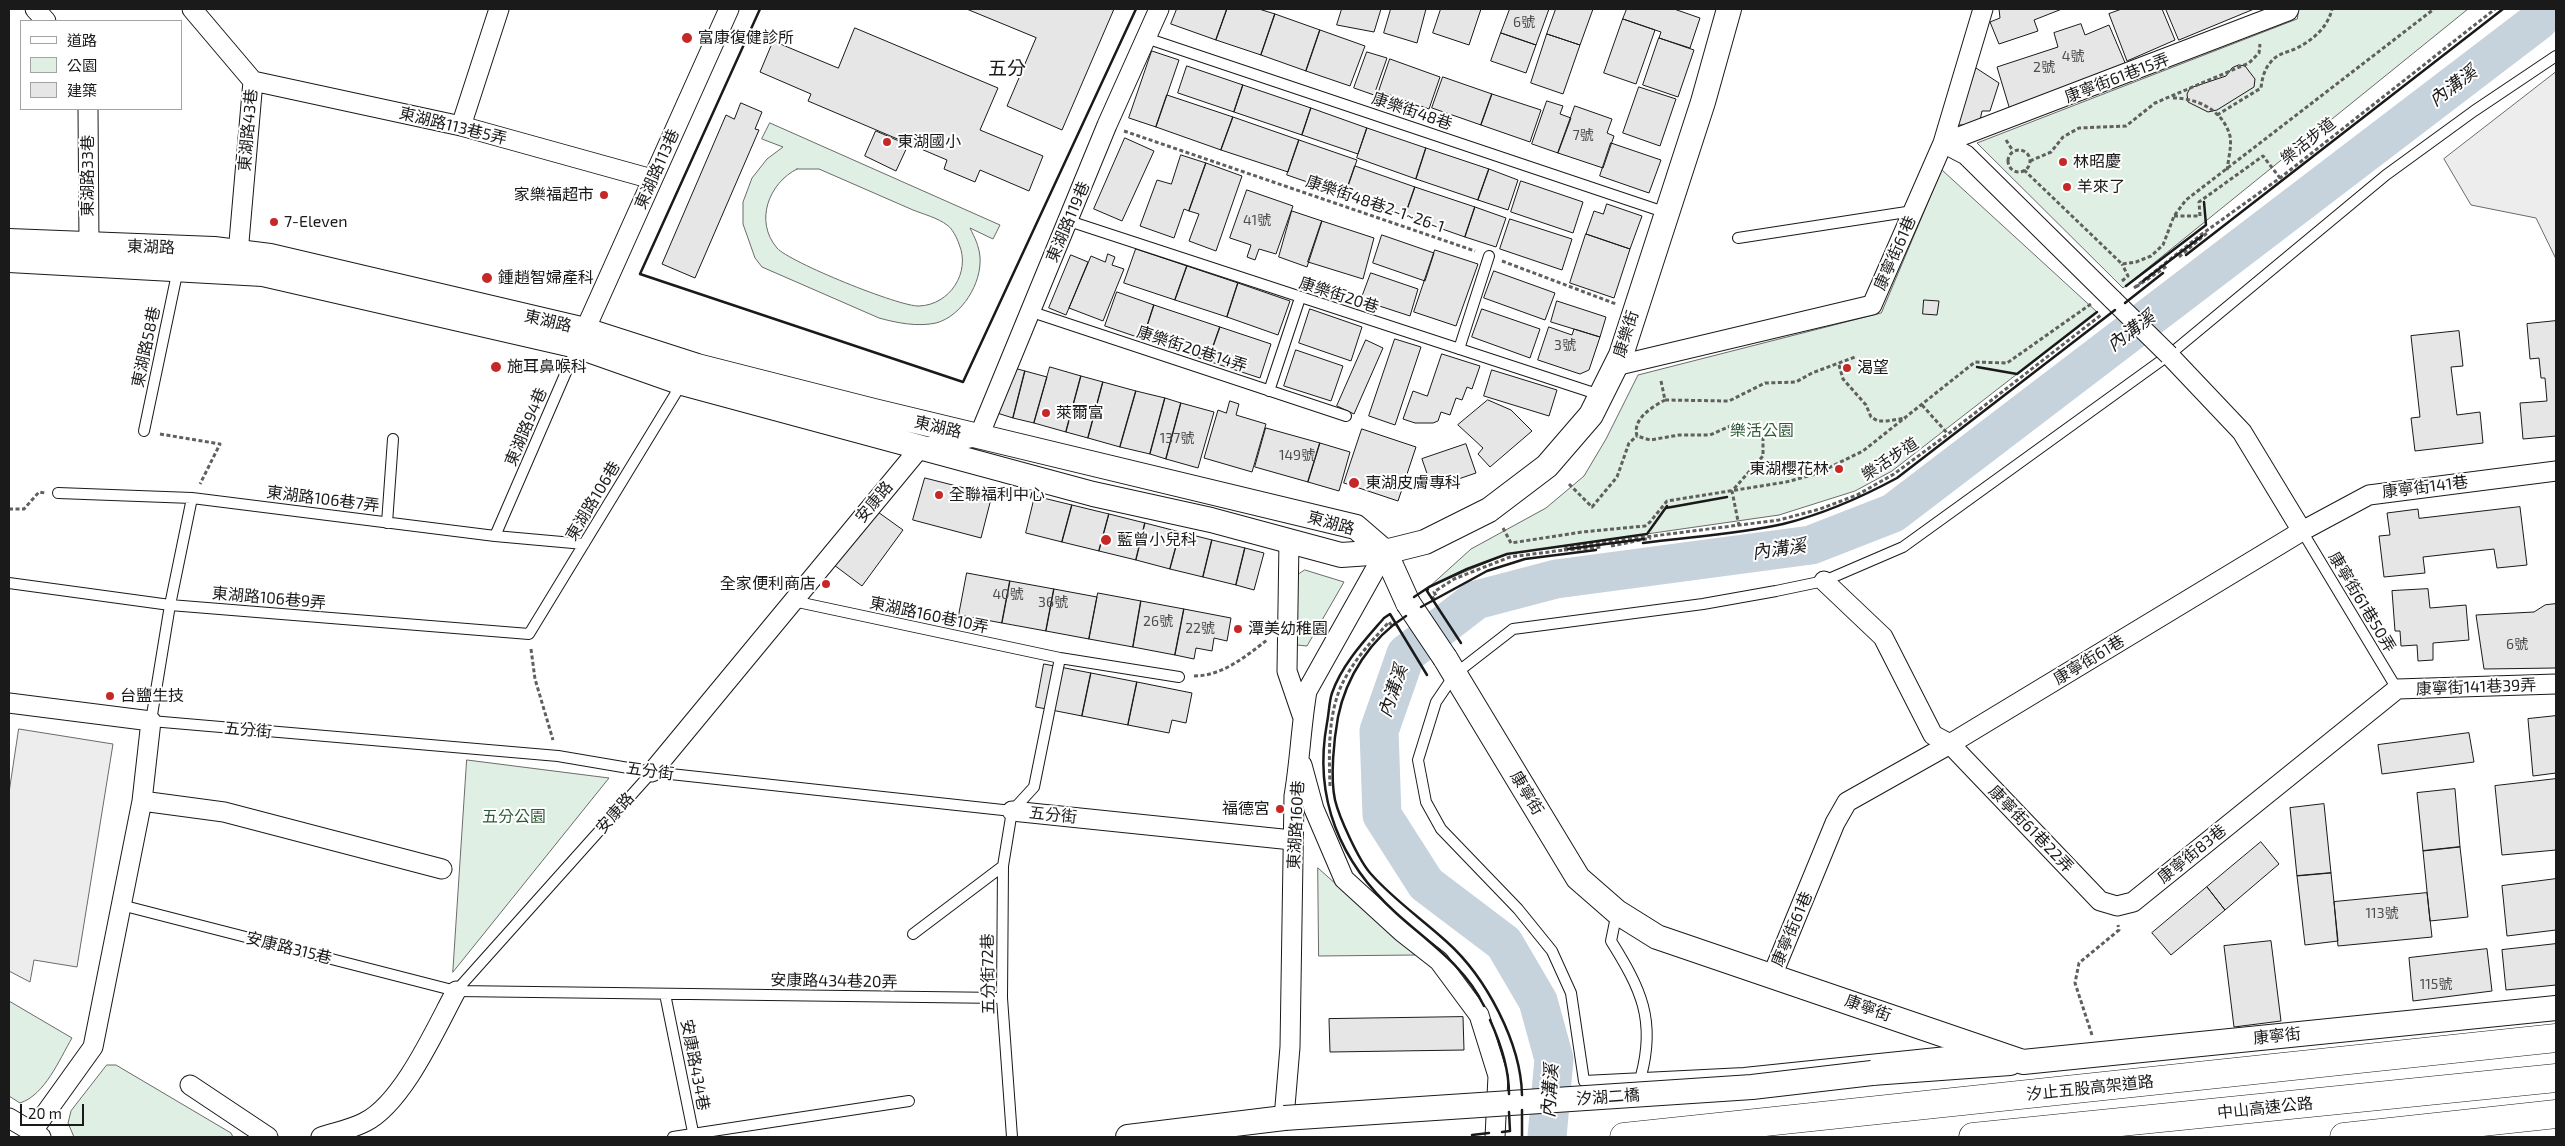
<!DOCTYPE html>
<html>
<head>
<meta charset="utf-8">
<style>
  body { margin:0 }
  #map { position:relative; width:2565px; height:1146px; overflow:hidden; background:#fff; font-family:"Exo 2","Noto Sans TC",sans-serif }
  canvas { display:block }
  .frame { position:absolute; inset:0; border:10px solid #1a1a1a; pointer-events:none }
  .legend { position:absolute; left:20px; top:20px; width:162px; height:90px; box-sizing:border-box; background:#fff; border:1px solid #a3a3a3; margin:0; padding:6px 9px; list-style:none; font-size:15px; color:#1a1a1a }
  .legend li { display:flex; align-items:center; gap:10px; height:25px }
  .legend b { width:25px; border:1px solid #a3a3a3 }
  .scale { position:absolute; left:20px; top:1104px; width:64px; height:22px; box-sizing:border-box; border:2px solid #1a1a1a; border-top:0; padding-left:6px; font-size:15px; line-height:18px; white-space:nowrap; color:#1a1a1a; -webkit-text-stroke:4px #fff; paint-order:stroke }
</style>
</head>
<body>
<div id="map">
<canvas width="2565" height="1146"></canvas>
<div class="frame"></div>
<ul class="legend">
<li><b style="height:6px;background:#fff"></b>道路</li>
<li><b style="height:14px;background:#e0efe3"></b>公園</li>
<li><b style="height:14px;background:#e6e6e6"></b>建築</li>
</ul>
<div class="scale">20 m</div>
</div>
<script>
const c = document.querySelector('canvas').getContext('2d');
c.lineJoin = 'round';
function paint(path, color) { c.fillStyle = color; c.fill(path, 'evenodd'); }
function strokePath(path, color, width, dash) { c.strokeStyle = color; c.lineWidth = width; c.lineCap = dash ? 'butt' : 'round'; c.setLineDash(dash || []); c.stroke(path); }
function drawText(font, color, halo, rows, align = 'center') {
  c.font = font + ' "Exo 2","Noto Sans TC",sans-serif'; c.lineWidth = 4; c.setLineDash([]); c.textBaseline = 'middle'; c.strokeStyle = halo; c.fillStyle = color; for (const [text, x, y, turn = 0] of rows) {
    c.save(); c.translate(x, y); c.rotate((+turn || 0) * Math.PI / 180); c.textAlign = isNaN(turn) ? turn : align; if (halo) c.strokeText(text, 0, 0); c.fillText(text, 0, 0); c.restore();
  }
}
const green = new Path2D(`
  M2299 9H2468L2123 288 1977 143 2297 19Z
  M770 123 1000 225 993 239 970 228C975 238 979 246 980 257 982 283 962 316 936 323 918 327 897 323 879 318L762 267 755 258 743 224V202L752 178 767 159 783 147 762 139ZM797 169H819C850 183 882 196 913 210 923 214 938 218 947 225 952 228 957 238 959 244 971 272 950 305 919 306 900 307 789 262 777 248 754 221 769 183 797 169Z
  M1942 170 2097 312 1892 471 1855 491 1779 515 1507 554 1429 587 1471 549 1546 508 1584 476 1606 439 1638 375 1881 313Z
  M1305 570 1344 582 1307 646 1297 645 1296 576Z
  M467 760 609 778 453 972Z
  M1318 868 1415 955 1319 956Z
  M9 1001 72 1038C59 1060 45 1095 20 1103L9 1096Z
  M107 1065H116L231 1133 233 1137H74L68 1123 71 1111Z`);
paint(green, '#e0efe3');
strokePath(green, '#6a6a6a', 1);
const parking = new Path2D(`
  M2556 72V259L2536 218 2471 205 2444 159Z
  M19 729 113 744 77 967 34 960 30 982 9 971V793Z`);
paint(parking, '#ededed');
strokePath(parking, '#6a6a6a', 1);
strokePath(new Path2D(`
  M1547 1137 1554 1059 1538 1001 1504 943 1426 884 1382 815 1379 731 1406 654 1476 600 1556 579 1811 545 1893 513 2538 21 2547 9`), '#c6d2dc', 39);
const building = new Path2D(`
  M967 9H1114L1062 130 1007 106 1036 38Z
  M1177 9H1227L1216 40 1171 24Z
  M1227 9H1259L1275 14 1261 55 1216 40Z
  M1342 9H1381L1374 32 1337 25Z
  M1391 9H1426L1417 43 1384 33Z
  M1441 9H1481L1469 45 1433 33Z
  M1510 9H1549L1536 45 1501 33Z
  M1556 9H1593L1580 45 1547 34Z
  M1627 9H1674L1700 18 1690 48 1659 38 1661 32 1623 19Z
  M2062 9 2034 20 2038 31 1999 44 1990 22 2000 18 1999 9Z
  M2122 9H2162L2175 40 2127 61 2109 14Z
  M2166 9H2254L2179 40Z
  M1275 14 1320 30 1306 71 1261 55Z
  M1623 19 1655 30 1636 84 1604 73Z
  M2081 24 2085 35 2109 25 2126 65 2010 110 1997 67 2058 47 2054 33Z
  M855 28 998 88 980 130 1043 156 1029 191 980 170 975 182 944 169 947 160 808 101 811 94 760 72 773 41 838 68Z
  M1320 30 1365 46 1350 86 1306 71Z
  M1501 33 1536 45 1526 73 1491 61Z
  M1547 34 1580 45 1563 94 1531 83Z
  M1659 38 1694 50 1678 97 1643 85Z
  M1152 51 1179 60 1156 127 1129 118Z
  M1367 52 1387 58 1374 95 1354 88Z
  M1390 59 1440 77 1429 109 1379 91Z
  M2239 65 2245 66 2255 79 2254 87 2217 110 2208 112 2188 102 2187 94 2190 88 2226 76 2232 68Z
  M1187 66 1243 85 1234 112 1178 93Z
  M1976 68 1999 83 1990 111H1982L1979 125H1958Z
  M1443 77 1492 94 1481 125 1432 108Z
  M1243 85 1311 108 1302 135 1234 112Z
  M1639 87 1676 99 1660 146 1623 133Z
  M1492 94 1541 110 1530 142 1481 125Z
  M1167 95 1233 117 1221 150 1156 127Z
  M1547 101 1563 106 1560 114 1571 118 1558 153 1532 144Z
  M741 103 762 112 755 129 759 130 695 278 662 264 726 115 734 119Z
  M1575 106 1612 119 1607 133 1614 136 1603 168 1558 153Z
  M1311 108 1367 128 1358 154 1302 135Z
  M1233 117 1299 140 1288 172 1221 150Z
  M1367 128 1426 148 1416 179 1357 158Z
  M876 131 908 145 896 171 865 156Z
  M1125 138 1154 151 1122 221 1094 209Z
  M1299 140 1357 160 1345 195 1287 175Z
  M1611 143 1661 160 1649 193 1600 176Z
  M1426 148 1489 169 1478 200 1416 179Z
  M1181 155 1206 163 1189 211 1184 209 1174 238 1140 226 1157 180 1171 184Z
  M1206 163 1242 176 1216 251 1189 241 1199 214 1189 211Z
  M1355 166 1415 187 1405 216 1345 195Z
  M1489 169 1518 180 1508 210 1478 200Z
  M1521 181 1583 202 1573 233 1511 212Z
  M1415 187 1475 207 1465 237 1405 216Z
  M1247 190 1293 206 1276 254 1259 249 1255 260 1247 257 1251 245 1230 238Z
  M1607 204 1642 216 1630 249 1586 234 1594 211 1603 214Z
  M1475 207 1506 218 1496 247 1465 237Z
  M1292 211 1322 221 1307 267 1279 257Z
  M1510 219 1572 239 1562 270 1500 249Z
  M1322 221 1374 238 1363 279 1308 262Z
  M1586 234 1630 249 1614 298 1570 283Z
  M1382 235 1434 253 1425 281 1373 263Z
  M1136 249 1187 266 1175 300 1124 283Z
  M1435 250 1478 264 1456 326 1414 312Z
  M1108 254 1115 257 1112 265 1124 269 1103 321 1069 308 1091 256 1105 262Z
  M1071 255 1088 262 1066 315 1049 308Z
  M1187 266 1238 283 1227 317 1175 300Z
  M1494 271 1555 293 1545 320 1484 298Z
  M1371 273 1418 289 1410 316 1361 300Z
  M1238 283 1290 301 1278 335 1227 317Z
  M1117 292 1154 305 1143 339 1105 326Z
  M1924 300 1939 301 1937 315 1923 314Z
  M1557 301 1606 317 1600 337 1551 322Z
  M1154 305 1220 327 1208 361 1143 339Z
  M1310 309 1362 327 1351 361 1299 343Z
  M1482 309 1540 329 1530 358 1472 337Z
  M2556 321V436L2523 439 2520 403 2547 401 2545 378H2541L2539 358 2530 359 2527 324Z
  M1220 327 1271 344 1260 378 1208 361Z
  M1549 327 1572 335 1574 329 1600 337 1589 370 1580 374 1538 360Z
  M2459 331 2463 366 2451 367 2457 415 2480 412 2483 443 2415 451 2411 418 2420 417 2411 336Z
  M1395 339 1421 347 1395 425 1369 416Z
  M1366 340 1383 348 1354 414 1337 406Z
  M1296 350 1343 366 1331 401 1284 386Z
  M1442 354 1480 366 1472 389 1467 387 1462 400 1456 398 1450 415 1441 412 1438 421 1433 423H1415L1403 419 1413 391 1427 396Z
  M1010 367 1025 371 1013 418 997 413Z
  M1050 367 1081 376 1066 432 1034 423Z
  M1492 370 1557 390 1549 416 1484 396Z
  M1025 371 1047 377 1034 423 1013 418Z
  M1081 376 1103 382 1088 438 1066 432Z
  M1103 382 1136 391 1120 447 1088 438Z
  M1136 391 1165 398 1150 454 1120 447Z
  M1165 398 1181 403 1166 459 1150 454Z
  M1488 400 1511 410 1532 431 1490 467 1478 454 1483 448 1458 425Z
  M1230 401 1239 404 1236 415 1266 424 1252 472 1204 458 1218 410 1226 413Z
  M1181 403 1214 412 1198 468 1166 459Z
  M1266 428 1320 443 1308 482 1255 467Z
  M1362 429 1416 447 1398 501 1344 483Z
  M1320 443 1350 452 1339 491 1308 482Z
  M1466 444 1476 473 1432 488 1422 459Z
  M925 478 992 495 981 538 913 520Z
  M1035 496 1072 505 1062 542 1026 533Z
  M1072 505 1109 514 1099 551 1062 542Z
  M871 507 903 530 862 586 830 562Z
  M2520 507 2527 565 2497 568 2494 549 2423 557 2425 573 2384 577 2379 536 2390 535 2387 513 2418 509 2419 518Z
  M1109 514 1145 523 1136 560 1099 551Z
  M1145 523 1180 532 1170 569 1136 560Z
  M1180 532 1212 540 1203 577 1170 569Z
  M1212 540 1245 548 1236 585 1203 577Z
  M1245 548 1264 553 1254 590 1236 585Z
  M967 573 1010 581 1002 623 959 615Z
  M1010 581 1054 589 1046 631 1002 623Z
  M1054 589 1097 597 1089 639 1046 631Z
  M2428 589 2430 608 2466 605 2469 640 2433 643V660L2418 661 2417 645 2401 646 2400 631H2395L2392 591Z
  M1098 593 1141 601 1133 647 1089 639Z
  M1141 601 1184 609 1175 655 1133 647Z
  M2556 604V668L2484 669 2476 615 2534 612 2545 605Z
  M1184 609 1231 618 1227 641 1214 638 1212 651 1196 648 1194 659 1175 655Z
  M1044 664 1091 673 1082 716 1036 707Z
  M1091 673 1137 682 1128 725 1082 716Z
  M1137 682 1192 693 1186 723 1172 720 1169 733 1128 725Z
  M2556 716V773L2533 776 2528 719Z
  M2469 733 2474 762 2382 774 2378 745Z
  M2556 779V850L2502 855 2495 786Z
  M2455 789 2460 847 2423 851 2417 793Z
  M2324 804 2331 873 2297 876 2290 808Z
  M2261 842 2279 864 2225 910 2207 887Z
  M2460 847 2468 917 2430 921 2423 851Z
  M2331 873 2338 941 2305 945 2297 876Z
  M2556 879V930L2507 936 2502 886Z
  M2207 887 2225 910 2171 955 2152 933Z
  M2427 893 2432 937 2338 946 2334 902Z
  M2271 941 2281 1021 2234 1027 2224 946Z
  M2556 944V985L2506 990 2502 950Z
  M2487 949 2492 991 2413 1001 2409 958Z
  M1463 1017 1464 1050 1330 1052 1329 1019Z`);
paint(building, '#e6e6e6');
strokePath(building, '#1a1a1a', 1);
const service = new Path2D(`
  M1146 38 1667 213
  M1069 221 1600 395
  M1738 238 1913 211
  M1029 311 1346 416
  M1459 349 1489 256
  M1269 391 1300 298
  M144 431 178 269
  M58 493 192 498 495 536 584 544
  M192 498 170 605 151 721 558 756 652 772 1012 811
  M387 523 393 439
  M2302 531 2397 689
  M495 536 577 347
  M9 583 170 605 529 634 682 383
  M793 601 1060 658 1179 677
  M1012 811 1003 866 1002 998 1012 1137
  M1012 811 1034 787 1060 658
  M121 905 456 991 1002 998
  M1617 912 1611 941C1641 989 1656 1020 1641 1076
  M913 934 1003 866
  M456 991 652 772
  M665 994 694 1137
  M1966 1050 1744 1073 1584 1081 1571 993 1552 951 1518 909 1441 829 1426 802 1418 760 1436 702 1455 674 1513 629 1703 604 1776 591 1824 581 1903 547 2169 355 2386 175 2474 111 2556 56
  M673 1137 909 1101`);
const minor = new Path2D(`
  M35 9 46 21
  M192 9 253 81 237 265
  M253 81 461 126 652 179
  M88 109 89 244
  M461 126 499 9
  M1943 143 2288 11 2289 9
  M1943 143 1966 155 2113 300
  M585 330 729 9
  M1615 366 1872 305 1943 143 1983 9
  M2302 531 2369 495 2556 471
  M1289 541 1287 671 1302 715
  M1824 581 1883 637 1933 735 1950 744 2100 901 2117 906 2133 902 2397 689 2556 684
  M9 703 151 721 142 801 93 1047 32 1132
  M1302 765 1314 809 1344 879 1402 932 1439 961 1479 1015 1498 1076 1495 1137
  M652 772 919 449 979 436 1107 125 1159 9
  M142 801 224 812 442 869
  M1012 811 1292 840
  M1772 976 1835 823 1847 802 1950 744 2302 531 2242 432 2169 355
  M190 1085 268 1137
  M9 1118 41 1137
  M1284 1118 1290 1047 1294 796C1300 761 1301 726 1307 691L1385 552
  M321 1137C336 1132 352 1129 365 1122 403 1103 436 1028 456 991`);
const tertiary = new Path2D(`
  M9 241 214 249 270 256 585 330 697 366 874 411 1356 527 1385 552 1408 603
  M9 260 263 274 577 346 682 383 1093 494 1211 520 1341 555 1385 552 1425 542 1489 510 1547 466 1591 415 1621 355 1703 102 1729 9
  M1445 658 1578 878 1617 912 1657 937 2023 1062 2556 1008
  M1872 1073 2010 1063
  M1128 1137 1284 1118`);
const motorway = new Path2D(`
  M1624 1137 2556 1038
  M1973 1137 2556 1078
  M2344 1137 2556 1114`);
strokePath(service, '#1a1a1a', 12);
strokePath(minor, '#1a1a1a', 21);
strokePath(tertiary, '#1a1a1a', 26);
strokePath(motorway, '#1a1a1a', 29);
strokePath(new Path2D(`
  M2173 98C2197 98 2223 110 2230 136 2232 146 2228 160 2227 171
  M2217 115 2261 88C2262 79 2264 70 2270 63 2277 53 2287 53 2297 48 2313 40 2328 27 2332 9
  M1124 131 1475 251
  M2006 140 2013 151
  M2008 161a11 11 0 1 1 22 0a11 11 0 1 1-22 0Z
  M2030 161 2051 152 2063 137 2079 128 2126 126 2155 103 2249 63 2259 53 2260 44
  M2024 170 2122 264 2136 262 2151 256 2163 245 2174 216 2186 200 2434 9
  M2174 216H2200L2199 202 2263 156 2280 178
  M2179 257 2207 233
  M1502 261 1616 304
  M2122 281 2128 276 2122 264
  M2136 287 2167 266
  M2134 288 2202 234 2280 178 2495 9
  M1839 365 1843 379 1866 405 1871 417 1878 421H1887L1906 418
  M1661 381 1665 400 1729 401 1765 383 1796 382 1812 373 1855 357
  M1665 400C1652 407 1632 419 1637 436L1650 440 1679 435H1710L1735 424 1759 432 1763 439V456L1732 491 1739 526
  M1922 405 1948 434
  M160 434 220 444 200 484
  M1569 484 1592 507 1617 477 1629 443 1637 436
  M9 509H24L39 492 45 493
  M1503 528 1511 543 1582 532 1645 526 1650 522 1667 501 1786 482 1816 474 1863 451 1975 362 2007 363 2091 304
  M1611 546 1651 538
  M1564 550 1602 547
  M1431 599 1436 596 1434 592 1454 579 1510 557 1564 550 1567 547 1779 520 1820 509 1857 495 1894 474 1948 434 2101 315
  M531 649 535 679 553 740
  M1194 676C1222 676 1245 657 1267 640
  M1330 786C1329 755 1328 723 1338 694 1348 666 1370 643 1389 622L1392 626 1395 624
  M2092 1035 2075 983 2079 963 2119 930 2118 925`), '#5f5f5f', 3, [4, 2.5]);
strokePath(service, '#fff', 10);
strokePath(minor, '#fff', 19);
strokePath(tertiary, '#fff', 24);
strokePath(motorway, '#fff', 28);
const minorBridge = new Path2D(`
  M2113 300 2169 355`);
const tertiaryBridge = new Path2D(`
  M1408 603 1445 658
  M1284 1118 1752 1087 1872 1073`);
strokePath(minorBridge, '#1a1a1a', 21, []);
strokePath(tertiaryBridge, '#1a1a1a', 26, []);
strokePath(minorBridge, '#fff', 19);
strokePath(tertiaryBridge, '#fff', 24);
strokePath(new Path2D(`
  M760 9 640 274 963 382 1136 9
  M2186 255 2503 9
  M2143 281 2202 236
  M2126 286 2206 225 2204 202
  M2125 303 2163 273
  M1977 367 2017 374 2097 312
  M1666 508 1727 497
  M1643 543C1689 537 1738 534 1783 524 1824 514 1860 498 1897 478L2115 310
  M1568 549 1644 539
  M1428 589 1427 591 1461 643
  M1414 597 1429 587 1467 569 1507 554 1647 534 1667 506
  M1421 607 1487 571 1525 559 1596 550
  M1406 616C1371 638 1346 677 1338 717 1334 739 1330 777 1335 800 1339 817 1359 861 1371 874 1394 900 1422 919 1447 942 1486 977 1521 1043 1522 1095
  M1427 675 1390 614 1384 618C1365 640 1342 664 1332 693 1329 702 1329 713 1327 723 1313 798 1340 862 1396 913 1428 942 1465 966 1484 1006
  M1490 1020C1501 1044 1509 1068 1509 1094
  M1522 1110V1137
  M1502 1132 1510 1131 1509 1112
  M1472 1135 1489 1133`), '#1a1a1a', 2.5);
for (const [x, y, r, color] of [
  [687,38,6,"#c62828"],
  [887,142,5,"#c62828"],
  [2063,162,5,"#c62828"],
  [2067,187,5,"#c62828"],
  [604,195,5,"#c62828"],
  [274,222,5,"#c62828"],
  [487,278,6,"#c62828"],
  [496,367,6,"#c62828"],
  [1847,368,5,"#c62828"],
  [1046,413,5,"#c62828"],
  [1839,469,5,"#c62828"],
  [1354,483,6,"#c62828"],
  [939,495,5,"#c62828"],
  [1106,540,6,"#c62828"],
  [826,584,5,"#c62828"],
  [1238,629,5,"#c62828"],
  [110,696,5,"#c62828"],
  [1280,809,5,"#c62828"]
]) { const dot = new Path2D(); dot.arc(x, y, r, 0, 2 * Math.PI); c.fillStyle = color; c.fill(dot); strokePath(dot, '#fff', 2); }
drawText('14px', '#4d4d4d', null, [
  ["6號",1524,22],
  ["4號",2073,56],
  ["2號",2044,67],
  ["7號",1583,135],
  ["41號",1257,220],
  ["3號",1565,345],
  ["137號",1177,438],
  ["149號",1297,455],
  ["40號",1008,594],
  ["36號",1053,602],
  ["26號",1158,621],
  ["22號",1200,628],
  ["6號",2517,644],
  ["113號",2382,913],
  ["115號",2436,984]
]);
drawText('16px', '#1a1a1a', '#fff', [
  ["富康復健診所",698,38],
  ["東湖國小",897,142],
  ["林昭慶",2073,162],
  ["羊來了",2077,187],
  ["家樂福超市",594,195,"right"],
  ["7-Eleven",284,222],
  ["鍾趙智婦產科",498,278],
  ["施耳鼻喉科",507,367],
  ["渴望",1857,368],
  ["萊爾富",1056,413],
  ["東湖櫻花林",1829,469,"right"],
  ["東湖皮膚專科",1365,483],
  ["全聯福利中心",949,495],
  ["藍曾小兒科",1117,540],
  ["全家便利商店",816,584,"right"],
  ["潭美幼稚園",1248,629],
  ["台鹽生技",120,696],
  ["福德宮",1270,809,"right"]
], 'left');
drawText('16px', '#1a1a1a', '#fff', [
  ["康寧街61巷15弄",2117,78,-21],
  ["康樂街48巷",1412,111,19],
  ["東湖路113巷5弄",453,126,14],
  ["東湖路43巷",248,130,-85],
  ["樂活步道",2308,141,-38],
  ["東湖路113巷",657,169,-66],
  ["東湖路33巷",88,176,-90],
  ["康樂街48巷2-1~26-1",1375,204,19],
  ["東湖路119巷",1068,222,-67],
  ["東湖路",151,247,2],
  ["康寧街61巷",1895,253,-66],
  ["康樂街20巷",1339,295,18],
  ["東湖路",548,321,13],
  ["康樂街",1626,334,-72],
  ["東湖路58巷",146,347,-78],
  ["康樂街20巷14弄",1192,349,18],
  ["東湖路94巷",526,427,-67],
  ["東湖路",938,427,13],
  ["樂活步道",1890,459,-33],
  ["康寧街141巷",2425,487,-7],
  ["東湖路106巷7弄",323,499,7],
  ["東湖路106巷",593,501,-59],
  ["安康路",874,502,-50],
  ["東湖路",1331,523,16],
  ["東湖路106巷9弄",269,598,5],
  ["康寧街61巷50弄",2362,602,59],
  ["東湖路160巷10弄",929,615,12],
  ["康寧街61巷",2089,660,-31],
  ["康寧街141巷39弄",2476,687,-2],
  ["五分街",248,730,5],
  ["五分街",650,771,8],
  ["康寧街",1527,793,59],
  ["安康路",615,813,-48],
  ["五分街",1053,815,6],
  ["東湖路160巷",1296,825,-87],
  ["康寧街61巷22弄",2031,829,46],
  ["康寧街83巷",2192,854,-39],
  ["康寧街61巷",1792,929,-67],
  ["安康路315巷",289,948,14],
  ["五分街72巷",988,974,-91],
  ["安康路434巷20弄",834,981,1],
  ["康寧街",1868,1008,20],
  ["康寧街",2277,1036,-6],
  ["安康路434巷",695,1065,79],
  ["汐止五股高架道路",2090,1088,-6],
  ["汐湖二橋",1608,1097,-4],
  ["中山高速公路",2265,1108,-6]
]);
drawText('16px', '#2b5a34', '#fff', [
  ["樂活公園",1762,431],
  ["五分公園",514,817]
]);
drawText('italic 18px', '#1a1a1a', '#fff', [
  ["內溝溪",2453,86,-37],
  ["內溝溪",2131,331,-37],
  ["內溝溪",1779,549,-8],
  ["內溝溪",1393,691,-71],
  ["內溝溪",1550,1091,-86]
]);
drawText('19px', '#1a1a1a', '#fff', [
  ["五分",1007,69]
]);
</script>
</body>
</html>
